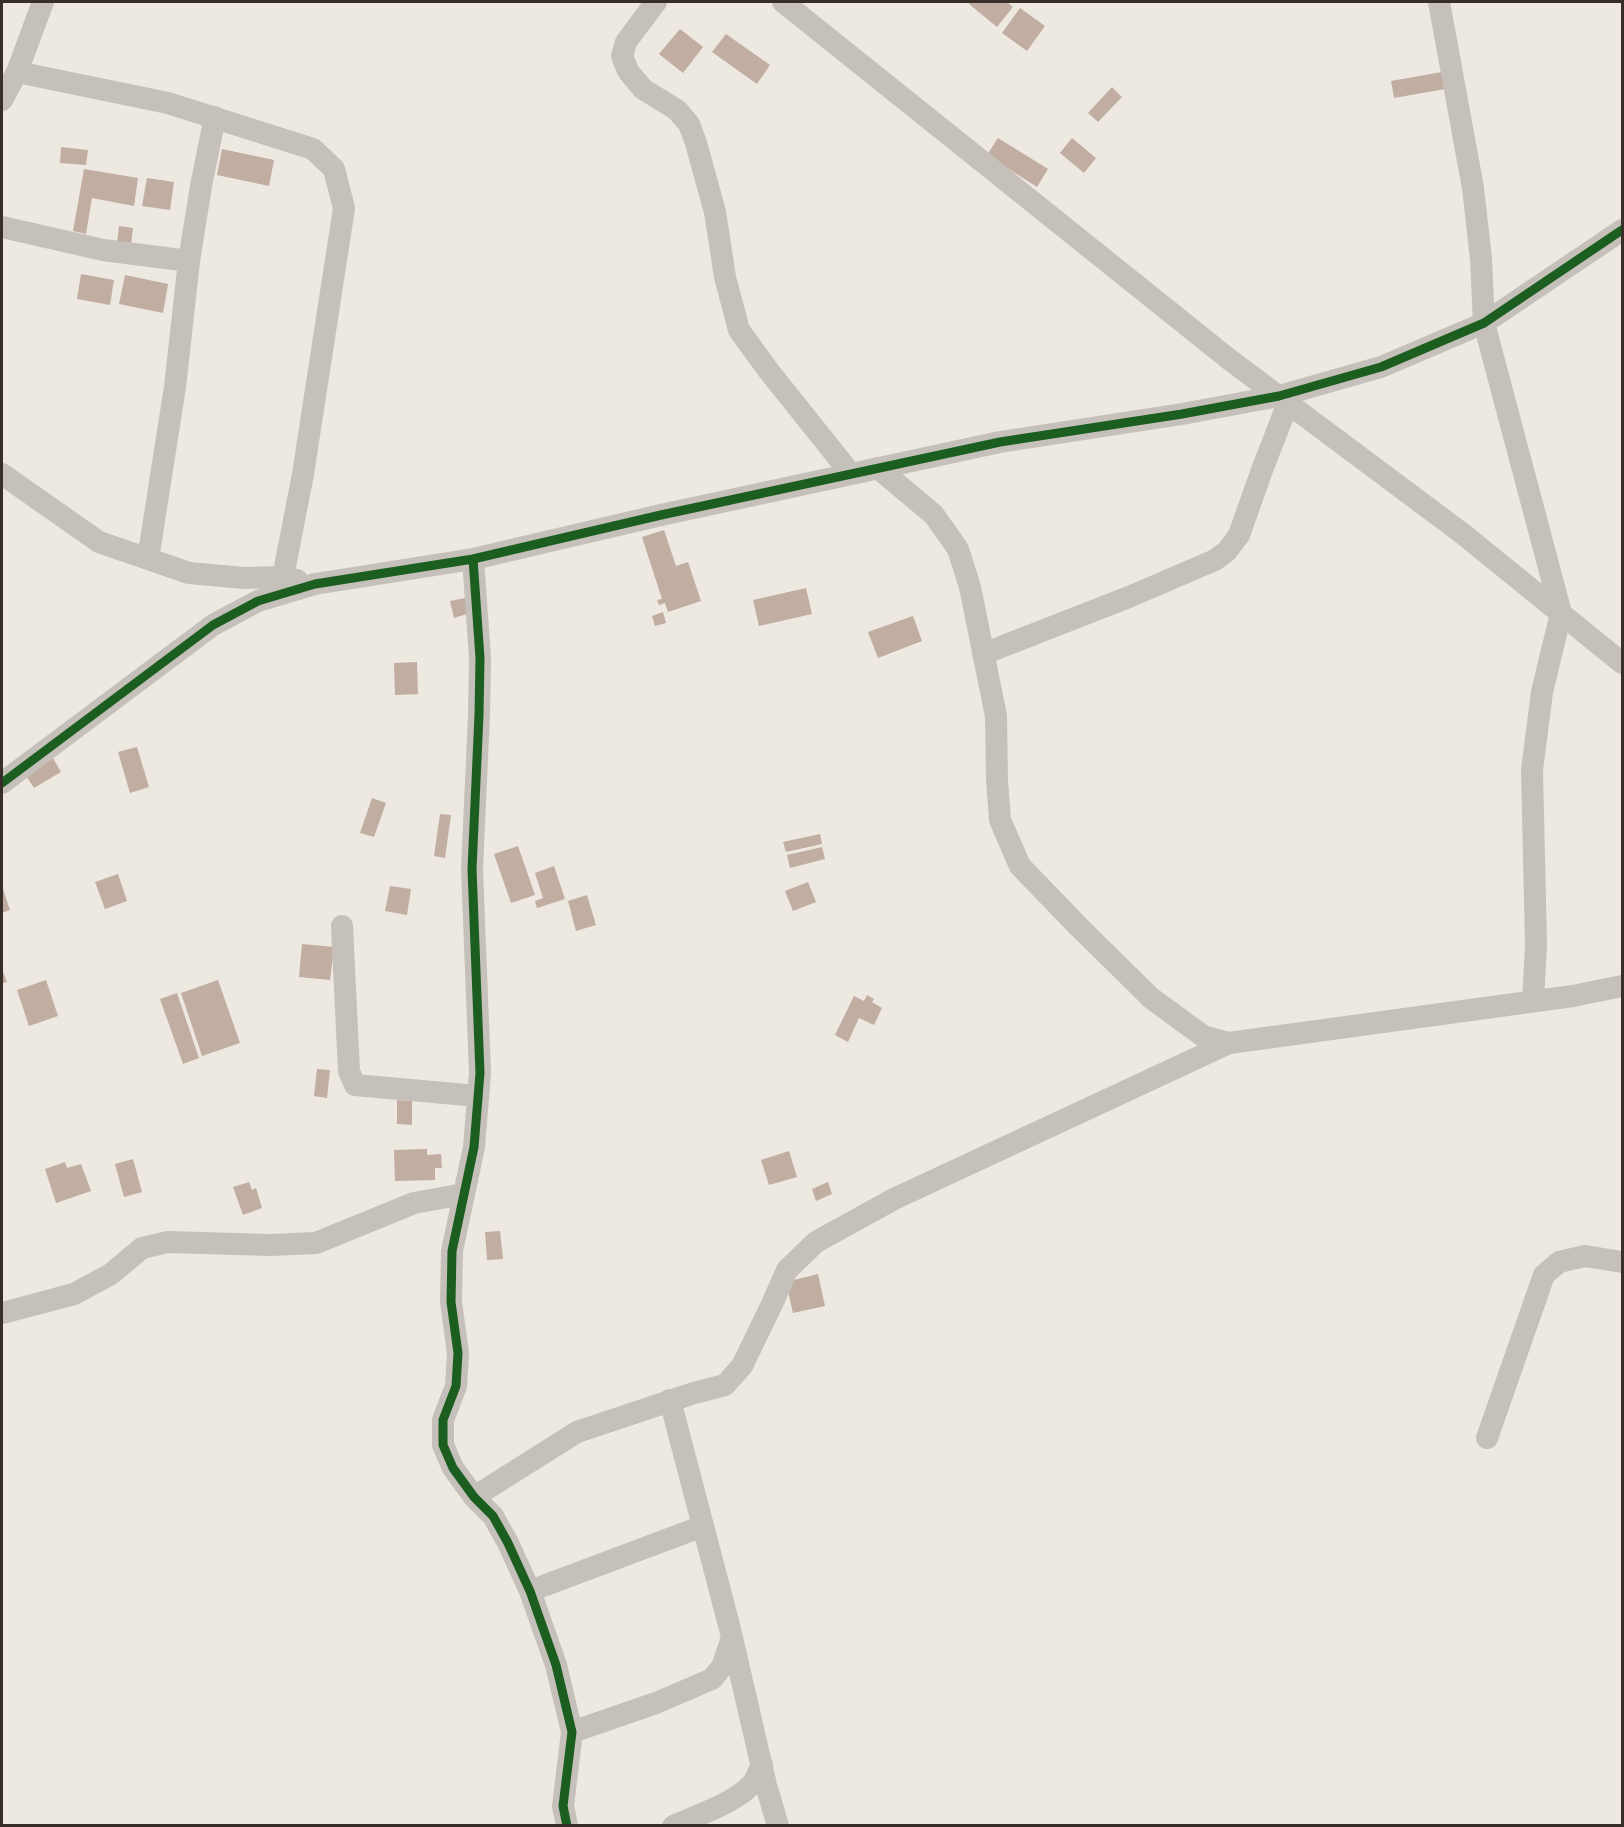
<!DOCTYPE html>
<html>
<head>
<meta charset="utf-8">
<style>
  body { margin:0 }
  #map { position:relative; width:1624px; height:1827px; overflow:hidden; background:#ede8e0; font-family:"Asap Condensed",sans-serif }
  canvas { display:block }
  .frame { position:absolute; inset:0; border:3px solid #372e28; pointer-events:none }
</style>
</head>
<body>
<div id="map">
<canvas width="1624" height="1827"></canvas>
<div class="frame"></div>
</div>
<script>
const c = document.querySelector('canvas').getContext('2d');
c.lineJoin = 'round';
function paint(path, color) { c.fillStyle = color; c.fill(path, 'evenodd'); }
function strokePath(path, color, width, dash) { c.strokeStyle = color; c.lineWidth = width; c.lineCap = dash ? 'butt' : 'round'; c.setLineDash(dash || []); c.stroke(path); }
paint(new Path2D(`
  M971 2H1007L1013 7 997 27 969 4Z
  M1020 8 1045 26 1027 51 1002 33Z
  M680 29 703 47 683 73 659 54Z
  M726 34 770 65 757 84 712 52Z
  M1442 72 1445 89 1394 98 1391 81Z
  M1112 87 1122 97 1098 122 1088 113Z
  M998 138 1048 169 1037 187 987 155Z
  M1072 138 1096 158 1084 173 1060 153Z
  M61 147 88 150 86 165 60 163Z
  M222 149 274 160 269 186 217 175Z
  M84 169 138 178 134 206 92 198 86 234 73 231Z
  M147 178 174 182 170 210 142 206Z
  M119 226 133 228 131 245 117 243Z
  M81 274 114 280 110 305 77 299Z
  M125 275 168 284 163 313 119 304Z
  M664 530 676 566 688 562 701 601 668 612 665 603 659 605 657 600 662 599 642 537Z
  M806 588 812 614 759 626 753 600Z
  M465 598 470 613 454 618 450 601Z
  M663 612 666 623 655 626 652 616Z
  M913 616 922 641 878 658 868 632Z
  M417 662 418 694 395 695 394 663Z
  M137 747 149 787 130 793 118 752Z
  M53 758 61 772 34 788 25 774Z
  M372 798 386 803 374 837 360 833Z
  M440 814 451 815 445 858 434 856Z
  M820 834 822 844 786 852 783 842Z
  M518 846 535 895 511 903 494 854Z
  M822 847 825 859 790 868 787 855Z
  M554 866 565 899 537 908 535 901 543 898 535 873Z
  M118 874 127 901 105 909 95 882Z
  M808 882 816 902 793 911 785 891Z
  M2 886 10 910 2 913Z
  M390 886 411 889 407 915 385 911Z
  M587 895 596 925 576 931 568 901Z
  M302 944 334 947 330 980 299 977Z
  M2 969 7 982 2 983Z
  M46 980 58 1016 29 1026 17 990Z
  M218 980 240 1043 202 1056 181 993Z
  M177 993 199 1058 183 1064 160 999Z
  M867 995 874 999 872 1002 882 1008 874 1025 859 1018 848 1042 835 1035 854 996 864 1001Z
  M317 1069 330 1070 327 1098 314 1096Z
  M397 1100 412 1101V1125L397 1124Z
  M427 1149V1155L441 1154 442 1168H435V1180L395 1181 394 1150Z
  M789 1151 797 1177 769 1185 761 1160Z
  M133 1159 142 1192 124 1197 115 1164Z
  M65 1162 67 1168 81 1164 91 1191 56 1203 45 1169Z
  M249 1182 252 1190 256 1188 262 1208 243 1215 233 1187Z
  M828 1182 832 1194 816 1201 812 1189Z
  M500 1231 503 1259 487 1260 485 1232Z
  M818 1274 825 1306 793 1313 786 1282Z`), '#c1ada2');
strokePath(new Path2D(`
  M656 2 626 42 622 56 628 71 643 89 677 110 689 124 696 143 715 212 725 277 739 330 768 370 851 474
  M783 2 1230 360 1463 534 1622 663
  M1439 2 1473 188 1481 259 1484 323 1561 613 1542 692 1532 770 1536 945 1533 1000
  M17 72 168 103 313 149 334 169 344 208 303 474 283 577
  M2 100 17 72 43 2
  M2 227 103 250 189 261 175 387 148 559
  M189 261 201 186 215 117
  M878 468 934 515 958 549 970 587 996 716 997 781 1000 820 1020 866 1078 926 1151 998 1203 1036 1229 1043
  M2 474 99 542 189 573 244 578 283 577 297 580
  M473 559 480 658 479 715 472 869 480 1073 474 1147 452 1251 451 1302 458 1353 456 1386 443 1420V1445L453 1468 474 1497 493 1516 508 1543 530 1591 556 1665 572 1732 563 1806 567 1826
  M983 654 1129 597 1215 560 1227 551 1239 535 1262 470 1288 403
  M2 783 213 625 258 601 315 584 473 559 661 515 1000 442 1182 414 1279 396 1381 367 1484 323 1622 230
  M342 926 349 1071 355 1085 478 1096
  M2 1313 74 1294 111 1274 142 1248 168 1242 270 1245 316 1243 414 1203 464 1194
  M670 1400 730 1629 766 1785 778 1826
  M1487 1438 1544 1275 1559 1262 1585 1256 1622 1262
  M474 1497 577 1432 694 1393 725 1385 742 1366 773 1302 787 1270 816 1242 894 1199 1229 1043 1573 996 1622 986
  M530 1591 703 1526
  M572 1732 656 1703 712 1679 722 1667 732 1638
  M673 1826C696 1816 734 1803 750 1786 756 1781 758 1771 762 1765`), '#c6c0ba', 22);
strokePath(new Path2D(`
  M473 559 480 658 479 715 472 869 480 1073 474 1147 452 1251 451 1302 458 1353 456 1386 443 1420V1445L453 1468 474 1497 493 1516 508 1543 530 1591 556 1665 572 1732 563 1806 567 1826
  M2 783 213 625 258 601 315 584 473 559 661 515 1000 442 1182 414 1279 396 1381 367 1484 323 1622 230`), '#1b5e20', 9);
</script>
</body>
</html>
